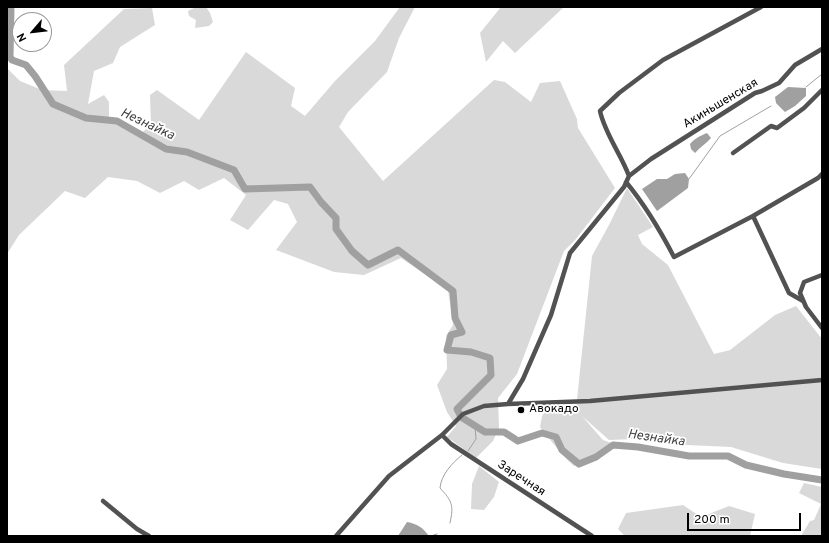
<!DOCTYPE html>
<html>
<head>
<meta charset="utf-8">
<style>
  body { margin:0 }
  #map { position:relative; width:829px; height:543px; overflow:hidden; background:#fff; font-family:Overpass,sans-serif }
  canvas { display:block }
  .frame { position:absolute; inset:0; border:8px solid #000; pointer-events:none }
  .north { position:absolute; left:12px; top:12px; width:40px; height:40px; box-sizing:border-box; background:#fff; border:1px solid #999; border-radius:50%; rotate:242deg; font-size:11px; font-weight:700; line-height:16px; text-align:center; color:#000 }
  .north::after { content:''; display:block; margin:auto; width:14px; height:18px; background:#000; clip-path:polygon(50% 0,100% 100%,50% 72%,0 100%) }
  .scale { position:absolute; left:687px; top:513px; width:114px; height:18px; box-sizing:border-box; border:2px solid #000; border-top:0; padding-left:5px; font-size:12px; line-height:14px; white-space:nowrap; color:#000; -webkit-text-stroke:3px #fff; paint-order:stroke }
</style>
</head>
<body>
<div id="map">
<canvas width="829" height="543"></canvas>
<div class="frame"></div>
<div class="north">N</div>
<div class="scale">200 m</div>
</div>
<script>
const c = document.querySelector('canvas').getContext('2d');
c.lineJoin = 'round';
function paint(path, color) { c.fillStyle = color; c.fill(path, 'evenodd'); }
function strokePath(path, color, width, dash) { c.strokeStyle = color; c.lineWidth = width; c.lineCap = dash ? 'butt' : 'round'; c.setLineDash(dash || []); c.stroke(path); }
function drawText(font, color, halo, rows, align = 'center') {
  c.font = font + ' Overpass,sans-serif'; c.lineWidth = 3.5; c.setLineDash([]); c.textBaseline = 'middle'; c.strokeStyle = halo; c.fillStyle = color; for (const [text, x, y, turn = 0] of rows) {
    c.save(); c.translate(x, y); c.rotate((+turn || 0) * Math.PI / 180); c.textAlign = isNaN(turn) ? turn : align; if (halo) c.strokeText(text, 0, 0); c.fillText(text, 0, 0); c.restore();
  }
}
paint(new Path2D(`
  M196 7H206L210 13 213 22 209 26 195 28 196 20 189 16 188 11Z
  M400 7H415L399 38 387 72 348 112 339 127 383 181 494 80 505 82 531 102 540 83 560 81 577 119 578 128 615 188 576 239 564 251 517 374 498 398 499 428 493 441 476 458 447 437 456 426 447 412 437 385 447 369 446 336 453 325 448 290 401 258 364 275 334 272 276 250 297 222 288 204 274 200 248 230 230 220 246 195 224 178 199 190 184 181 160 193 137 181 108 177 85 198 65 191 19 235 7 254V68L20 81 42 90 67 91 64 65 124 9 152 8 155 25 120 47 113 63 94 71 88 104 104 95 109 102V120L138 136 151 125 150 95 157 90 199 120 246 52 295 88 291 106 305 116 335 81 375 41Z
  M501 7H564L515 53 503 41 486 62 480 33Z
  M627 188 653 227 638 235 642 244 668 265 714 354 730 350 775 315 796 306 822 339V469L783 463 731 447 687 445 635 439 609 440 582 416 603 440 611 443 614 447C601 456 590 464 574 466 561 455 551 440 540 427L542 416 548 407 573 406 576 409 592 256 610 223Z
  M479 466 499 482 494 497 484 510 471 509 472 484Z
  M804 483 822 487V536H801L810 521 814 520 821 504 799 493Z
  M683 505 701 517 729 506 755 514 750 536H625L618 529 626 513Z`), '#d9d9d9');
paint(new Path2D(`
  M788 87 806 88V96L795 106 785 112 776 103 775 97Z
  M707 133 711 138C706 144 700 147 695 153L691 149 690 144C695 138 700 136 707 133Z
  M685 173 689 179 688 188 657 211 642 189 657 179H667L675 174Z
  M407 522C418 524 423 528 429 536H398Z`), '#a0a0a0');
strokePath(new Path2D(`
  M806 87 822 74
  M689 179 720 136 771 106
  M468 451 476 439 475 426
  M450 523C454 505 452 501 440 488 441 475 452 463 462 455
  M431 536 437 534`), '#a0a0a0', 1);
strokePath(new Path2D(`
  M11 7 10 57 12 60 26 65 35 76 53 104 86 118 117 121 166 149 187 152 234 170 245 189 310 187 321 202 336 218V229L352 251 368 265 398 250 453 291 455 318 462 332 451 335 447 350 471 352 490 358 491 375 457 409 460 415
  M461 417 485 432H504L518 441 542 433 556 437 562 450 579 464 596 457 613 445 638 447 689 456H728L746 465 784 474 822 480`), '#a0a0a0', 7);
strokePath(new Path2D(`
  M733 153 771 126 777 128 804 108 822 90
  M629 176 651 159 755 93 762 91 779 83 795 65 822 49
  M626 182C645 205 660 230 674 257L753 216
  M822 275 804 282 800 293 806 307 822 328
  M803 301 789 293 753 216 818 178 822 174
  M508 404 590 401 822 380
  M442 435 451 444 592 536
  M103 501 137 529 149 536
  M336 536 389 476 442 435 463 414 484 406 508 404 523 379 551 315 570 253 624 187 629 176C621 154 605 134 600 111L619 93 663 60 761 7`), '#525252', 4.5);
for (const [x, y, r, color] of [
  [521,410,4,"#000"]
]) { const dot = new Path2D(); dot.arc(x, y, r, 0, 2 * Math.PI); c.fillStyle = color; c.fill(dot); strokePath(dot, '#fff', 1.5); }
drawText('12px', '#000', '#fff', [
  ["Акиньшенская",721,104,-31],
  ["Заречная",521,479,33]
]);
drawText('12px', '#000', '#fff', [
  ["Авокадо",529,410]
], 'left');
drawText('italic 13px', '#414141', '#fff', [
  ["Незнайка",147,125,25],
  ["Незнайка",656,439,8]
]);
</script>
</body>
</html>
